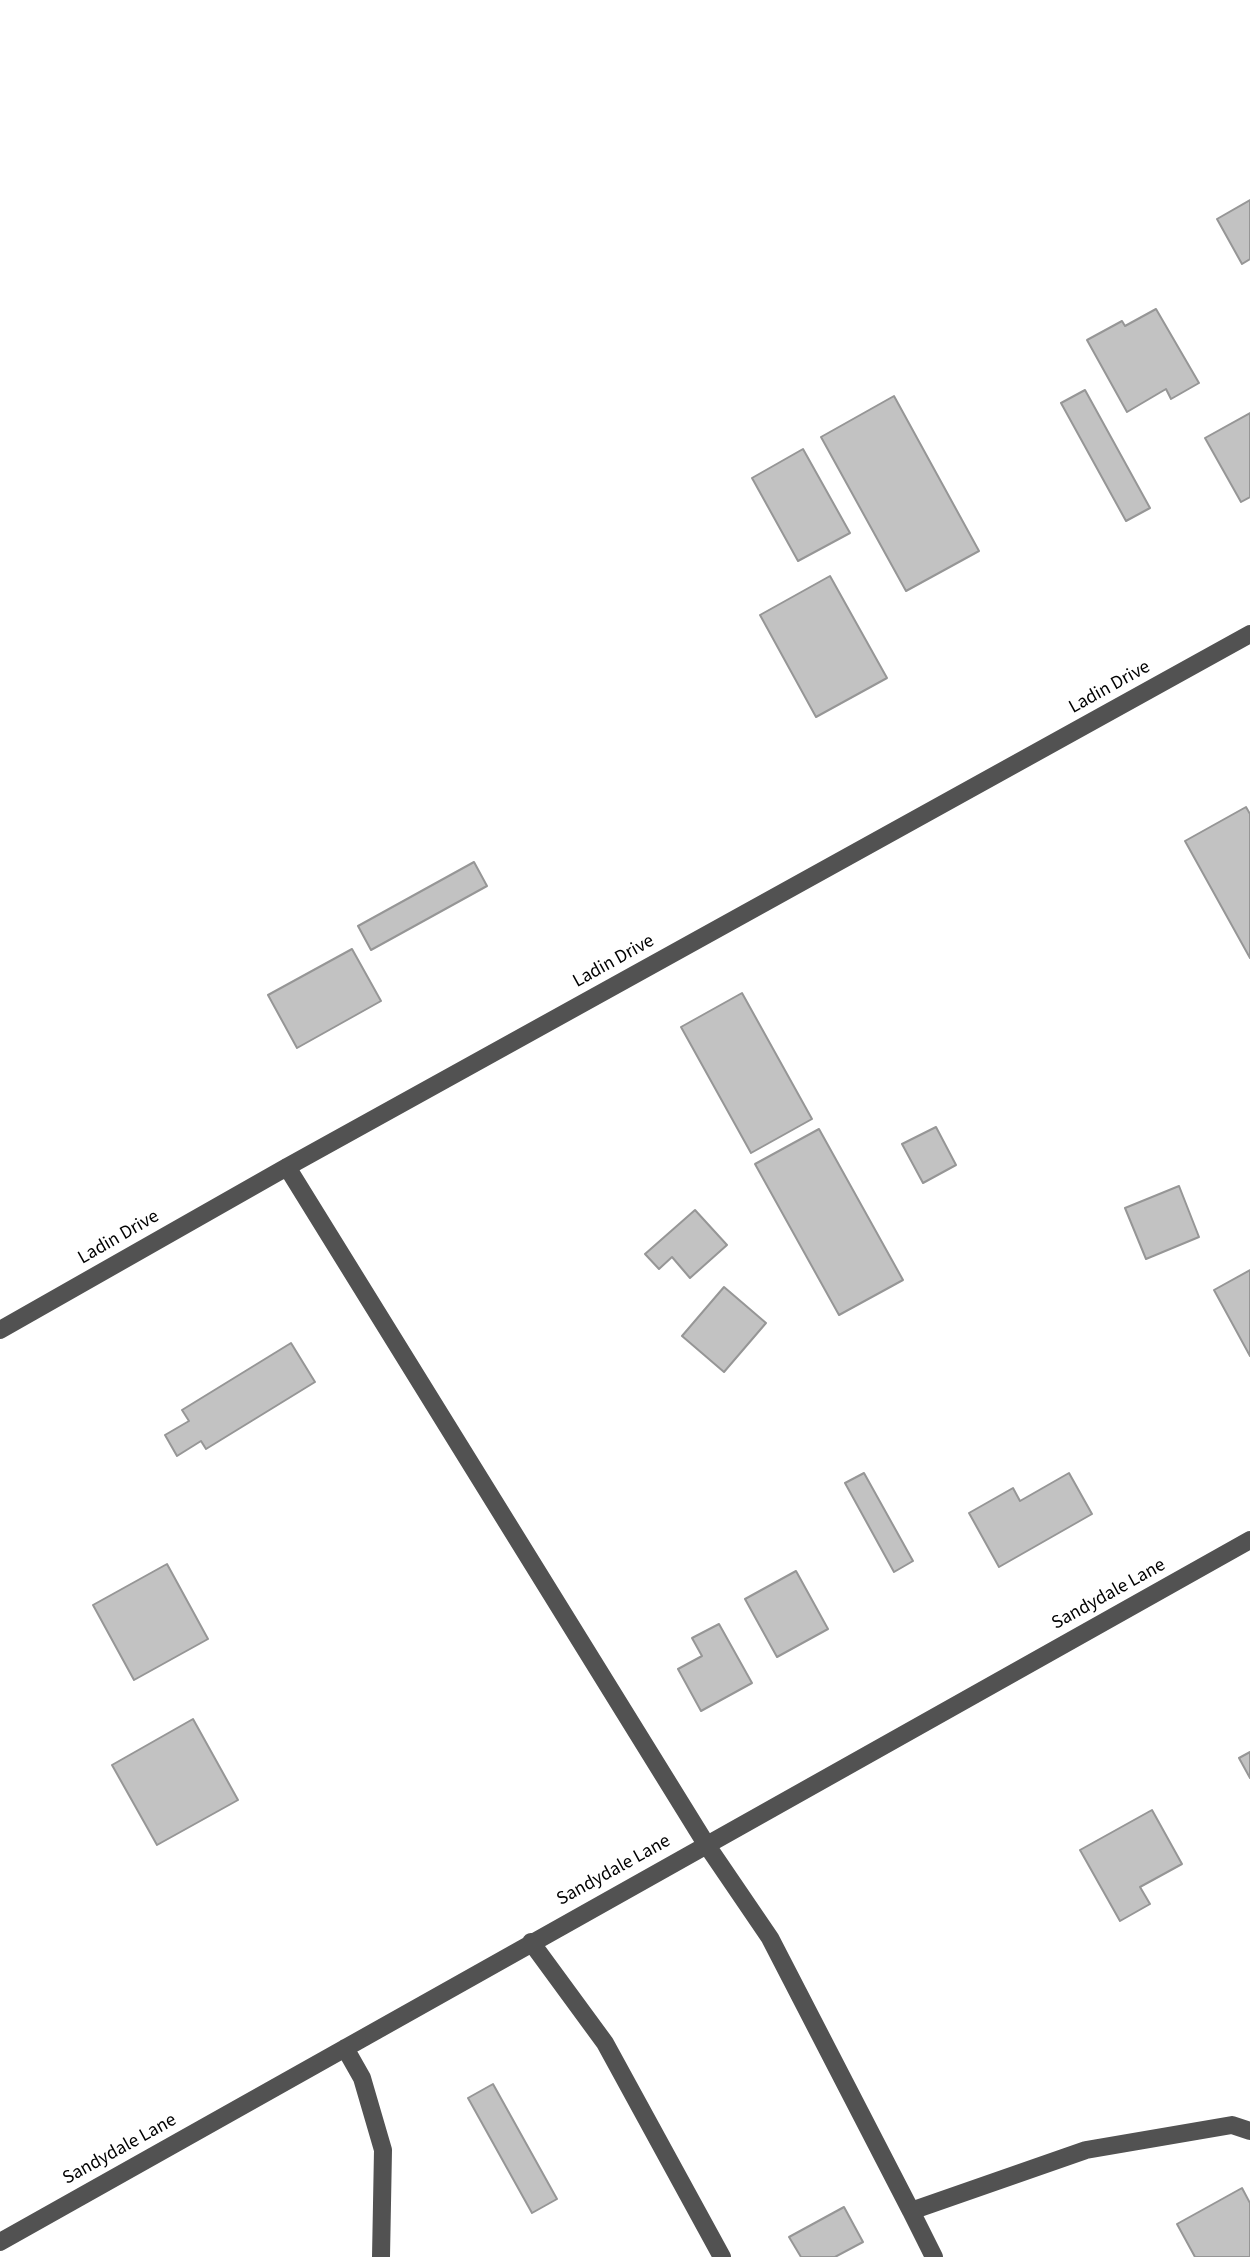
<!DOCTYPE html>
<html>
<head>
<meta charset="utf-8">
<style>
  body { margin:0 }
  canvas { display:block; background:#fff }
</style>
</head>
<body>
<canvas width="1250" height="2257"></canvas>
<script>
const c = document.querySelector('canvas').getContext('2d');
c.lineJoin = 'round';
function paint(path, color) { c.fillStyle = color; c.fill(path, 'evenodd'); }
function strokePath(path, color, width, dash) { c.strokeStyle = color; c.lineWidth = width; c.lineCap = dash ? 'butt' : 'round'; c.setLineDash(dash || []); c.stroke(path); }
function drawText(font, color, halo, rows, align = 'center') {
  c.font = font + ' "Source Sans 3",sans-serif'; c.lineWidth = 6; c.setLineDash([]); c.textBaseline = 'middle'; c.strokeStyle = halo; c.fillStyle = color; for (const [text, x, y, turn = 0] of rows) {
    c.save(); c.translate(x, y); c.rotate((+turn || 0) * Math.PI / 180); c.textAlign = isNaN(turn) ? turn : align; if (halo) c.strokeText(text, 0, 0); c.fillText(text, 0, 0); c.restore();
  }
}
const building = new Path2D(`
  M1250 200V259L1242 264 1217 219Z
  M1156 309 1199 383 1171 399 1166 389 1127 412 1087 340 1122 321 1125 326Z
  M1085 390 1150 508 1126 521 1061 403Z
  M894 396 979 551 906 591 821 437Z
  M1250 413V497L1241 502 1205 438Z
  M803 449 850 533 798 561 752 478Z
  M830 576 887 678 816 717 760 615Z
  M1246 807 1250 814V958L1185 841Z
  M474 862 487 886 371 950 358 926Z
  M352 949 381 1001 297 1048 268 995Z
  M742 993 812 1119 751 1153 681 1027Z
  M936 1127 956 1165 923 1183 902 1144Z
  M819 1129 903 1280 839 1315 755 1164Z
  M1179 1186 1199 1237 1146 1259 1125 1208Z
  M695 1210 727 1245 690 1278 672 1257 659 1269 645 1254Z
  M1250 1270V1356L1214 1290Z
  M724 1287 766 1323 724 1372 682 1336Z
  M291 1343 315 1382 206 1449 201 1441 177 1456 165 1435 189 1421 182 1410Z
  M864 1473 913 1561 894 1572 845 1483Z
  M1069 1473 1092 1514 999 1567 969 1513 1013 1488 1020 1501Z
  M167 1564 208 1639 134 1680 93 1605Z
  M796 1571 828 1629 777 1657 745 1599Z
  M719 1624 752 1683 701 1711 678 1669 702 1656 692 1638Z
  M193 1719 238 1800 157 1845 112 1765Z
  M1250 1752V1778L1239 1758Z
  M1152 1810 1182 1864 1140 1887 1150 1904 1120 1921 1080 1850Z
  M493 2084 557 2199 532 2213 468 2098Z
  M1242 2188 1250 2203V2257H1195L1177 2224Z
  M844 2207 863 2242 835 2257H801L789 2237Z`);
paint(building, '#c2c2c2');
strokePath(building, '#969696', 2);
strokePath(new Path2D(`
  M287 1167 706 1844 770 1938 911 2211
  M0 1330 287 1167 1250 634
  M531 1942 605 2043 722 2257
  M345 2048 362 2078 383 2150 381 2257
  M0 2242 1250 1540
  M934 2257 911 2211 1086 2150 1232 2125 1250 2131`), '#525252', 18);
drawText('19px', '#000', '#fff', [
  ["Ladin Drive",1110,688,-29],
  ["Ladin Drive",614,962,-29],
  ["Ladin Drive",119,1238,-30],
  ["Sandydale Lane",1109,1595,-29],
  ["Sandydale Lane",614,1871,-29],
  ["Sandydale Lane",120,2150,-29]
]);
</script>
</body>
</html>
